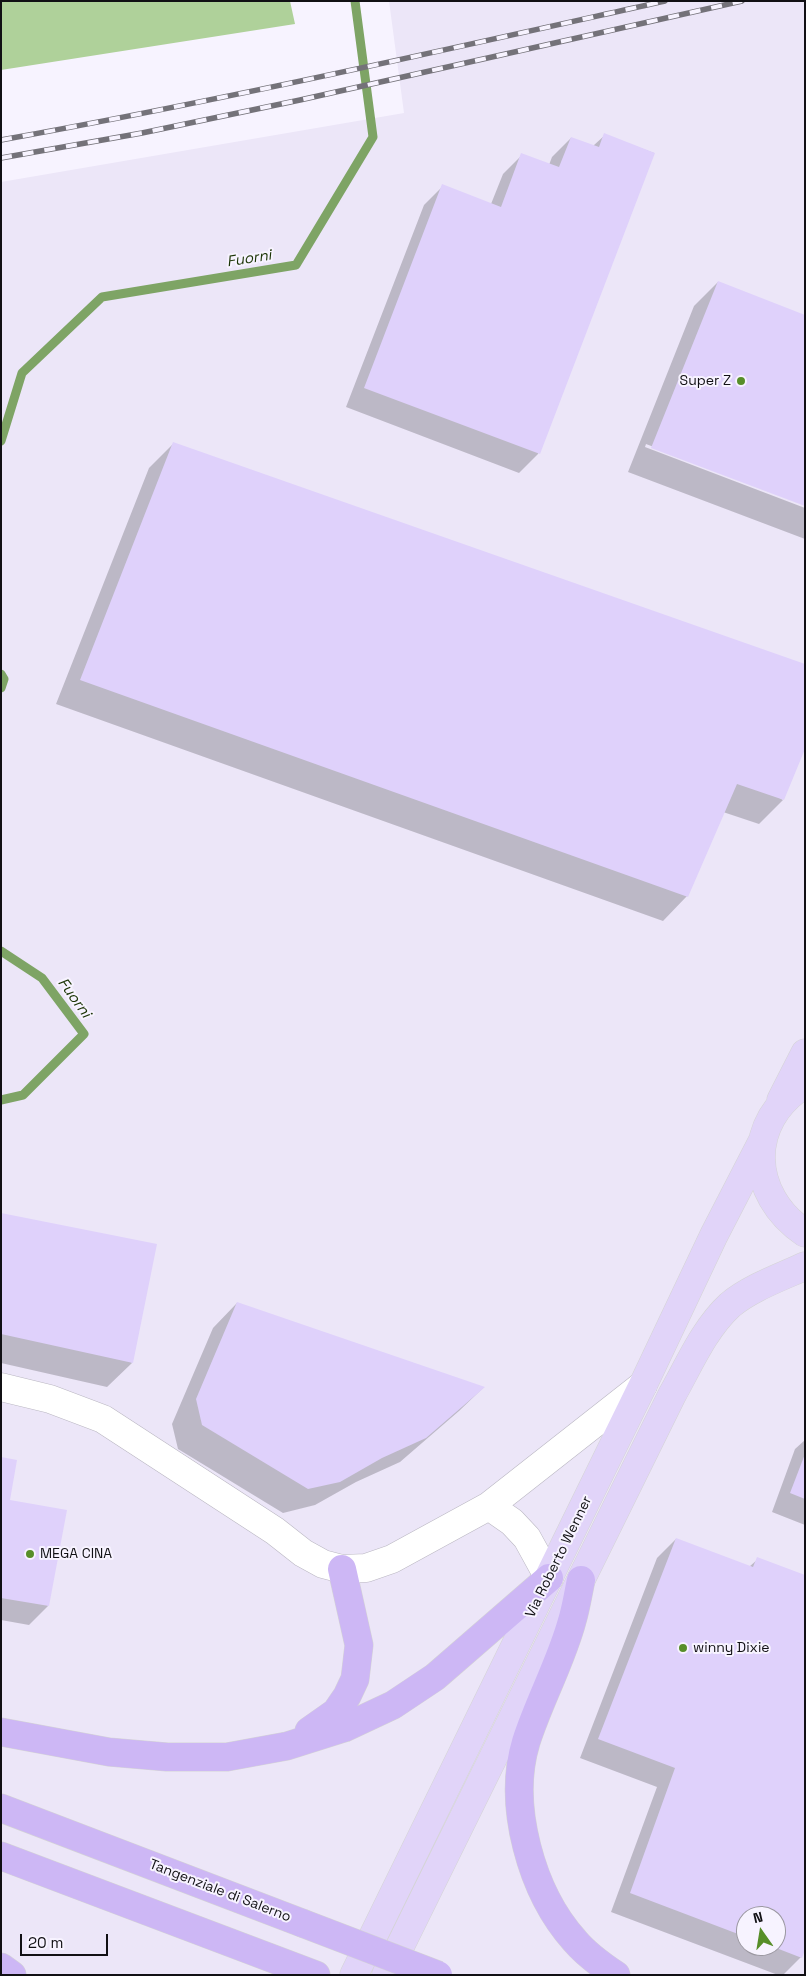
<!DOCTYPE html>
<html>
<head>
<meta charset="utf-8">
<style>
  body { margin:0 }
  #map { position:relative; width:806px; height:1976px; overflow:hidden; background:#f7f3ff; font-family:"Space Grotesk",sans-serif }
  canvas { display:block }
  .frame { position:absolute; inset:0; border:2px solid #111014; pointer-events:none }
  .north { position:absolute; left:736px; top:1906px; width:50px; height:50px; box-sizing:border-box; background:#f7f3ff; border:1px solid #9b98a1; border-radius:50%; rotate:347deg; font-size:14px; font-weight:700; line-height:20px; text-align:center; color:#111014 }
  .north::after { content:''; display:block; margin:auto; width:18px; height:22px; background:#578e29; clip-path:polygon(50% 0,100% 100%,50% 72%,0 100%) }
  .scale { position:absolute; left:20px; top:1934px; width:88px; height:22px; box-sizing:border-box; border:2px solid #111014; border-top:0; padding-left:6px; font-size:15px; line-height:18px; white-space:nowrap; color:#111014; -webkit-text-stroke:4px #f7f3ff; paint-order:stroke }
</style>
</head>
<body>
<div id="map">
<canvas width="806" height="1976"></canvas>
<div class="frame"></div>
<div class="north">N</div>
<div class="scale">20 m</div>
</div>
<script>
const c = document.querySelector('canvas').getContext('2d');
c.lineJoin = 'round';
function paint(path, color) { c.fillStyle = color; c.fill(path, 'evenodd'); }
function strokePath(path, color, width, dash) { c.strokeStyle = color; c.lineWidth = width; c.lineCap = dash ? 'butt' : 'round'; c.setLineDash(dash || []); c.stroke(path); }
function drawText(font, color, halo, rows, align = 'center') {
  c.font = font + ' "Space Grotesk",sans-serif'; c.lineWidth = 4; c.setLineDash([]); c.textBaseline = 'middle'; c.strokeStyle = halo; c.fillStyle = color; for (const [text, x, y, turn = 0] of rows) {
    c.save(); c.translate(x, y); c.rotate((+turn || 0) * Math.PI / 180); c.textAlign = isNaN(turn) ? turn : align; if (halo) c.strokeText(text, 0, 0); c.fillText(text, 0, 0); c.restore();
  }
}
paint(new Path2D(`
  M389 1H805V1975H1V182L404 113ZM746 1916H776V1946H746Z`), '#ece6f8');
paint(new Path2D(`
  M1 1H290L295 24 1 70Z`), '#afd19a');
paint(new Path2D(`
  M605 135 654 153 538 454 519 473 346 407 424 205 443 186 491 204 503 174 522 155 549 165 552 157 571 138 593 146Z
  M718 282 805 505 646 444 645 447 805 508V539L628 472 694 306Z
  M173 444 783 800 759 824 723 812 687 896 663 921 56 704 149 468Z
  M1 1215 132 1363 107 1387 1 1363Z
  M237 1303 483 1388 459 1411 400 1462 356 1482 315 1505 283 1513 178 1449 172 1424 213 1328Z
  M805 1440V1525L772 1512 795 1449Z
  M1 1459 9 1501 48 1606 29 1625 1 1620Z
  M676 1539 749 1567 758 1559 801 1957 783 1975H778L611 1912 657 1787 580 1758 657 1558ZM746 1916H776V1946H746Z`), '#0003');
strokePath(new Path2D(`
  M1 441 22 373 102 297 296 265 373 137 355 1
  M1 674 4 679 1 688
  M1 951 42 978 84 1034 23 1095 1 1100`), '#7ea465', 9);
paint(new Path2D(`
  M604 133 655 153 540 454 364 388 442 184 501 207 521 153 559 167 571 137 599 147Z
  M718 281 805 315V506L651 448Z
  M173 442 805 664V749L784 800 737 784 688 897 80 680Z
  M1 1213 157 1244 133 1363 1 1334Z
  M237 1302 485 1387 426 1438 382 1458 340 1482 308 1489 202 1425 196 1399Z
  M805 1454V1499L790 1493Z
  M1 1457 17 1460 10 1500 67 1510 49 1606 1 1598Z
  M676 1538 753 1567 757 1557 805 1575V1950L802 1958 771 1946H776V1916H746V1937L630 1893 675 1768 598 1739Z`), '#dfd1fb');
const minor = new Path2D(`
  M1 1387 50 1399 103 1419 275 1531 303 1553 323 1564 342 1569 366 1568 392 1559 489 1506 643 1385
  M489 1506 512 1522 527 1538 549 1578`);
const major = new Path2D(`
  M805 1084C745 1121 748 1195 805 1233
  M781 1100 805 1053
  M354 1975 643 1385 714 1235 763 1140
  M386 1975 672 1395C689 1365 704 1329 730 1305 750 1288 781 1277 805 1266`);
const highway = new Path2D(`
  M581 1580C578 1594 576 1608 572 1621 561 1662 539 1701 526 1742 507 1805 531 1892 575 1941 586 1954 601 1965 616 1975
  M309 1731 336 1712 347 1696 355 1679 359 1645 342 1569
  M1 1732 109 1752 167 1757H227L287 1746 344 1728 393 1705 435 1677 549 1578
  M1 1808 302 1923
  M1 1856 316 1975
  M1 1967 12 1975`);
strokePath(minor, '#bab7c2', 29);
strokePath(major, '#d4d4d5', 29);
strokePath(highway, '#d4d4d5', 29);
strokePath(minor, '#fff', 28);
strokePath(major, '#e1d4f9', 28);
strokePath(highway, '#cdb7f5', 28);
const rail = new Path2D(`
  M1 140C224 100 444 50 665 1
  M1 158 142 133 300 100 742 1`);
strokePath(rail, '#747279', 5.5);
strokePath(rail, '#f7f3ff', 4, [11]);
const highwayBridge = new Path2D(`
  M302 1923 438 1975`);
strokePath(highwayBridge, '#d4d4d5', 29, []);
strokePath(highwayBridge, '#cdb7f5', 28);
for (const [x, y, r, color] of [
  [741,381,5,"#578e29"],
  [30,1554,5,"#578e29"],
  [683,1648,5,"#578e29"]
]) { const dot = new Path2D(); dot.arc(x, y, r, 0, 2 * Math.PI); c.fillStyle = color; c.fill(dot); strokePath(dot, '#f7f3ff', 2); }
drawText('14px', '#111014', '#f7f3ff', [
  ["Super Z",731,381,"right"],
  ["MEGA CINA",40,1554],
  ["winny Dixie",693,1648]
], 'left');
drawText('14px', '#111014', '#f7f3ff', [
  ["Via Roberto Wenner",559,1557,-64],
  ["Tangenziale di Salerno",220,1891,21]
]);
drawText('italic 15px', '#1a3304', '#f7f3ff', [
  ["Fuorni",249,259,-9],
  ["Fuorni",74,998,54]
]);
</script>
</body>
</html>
